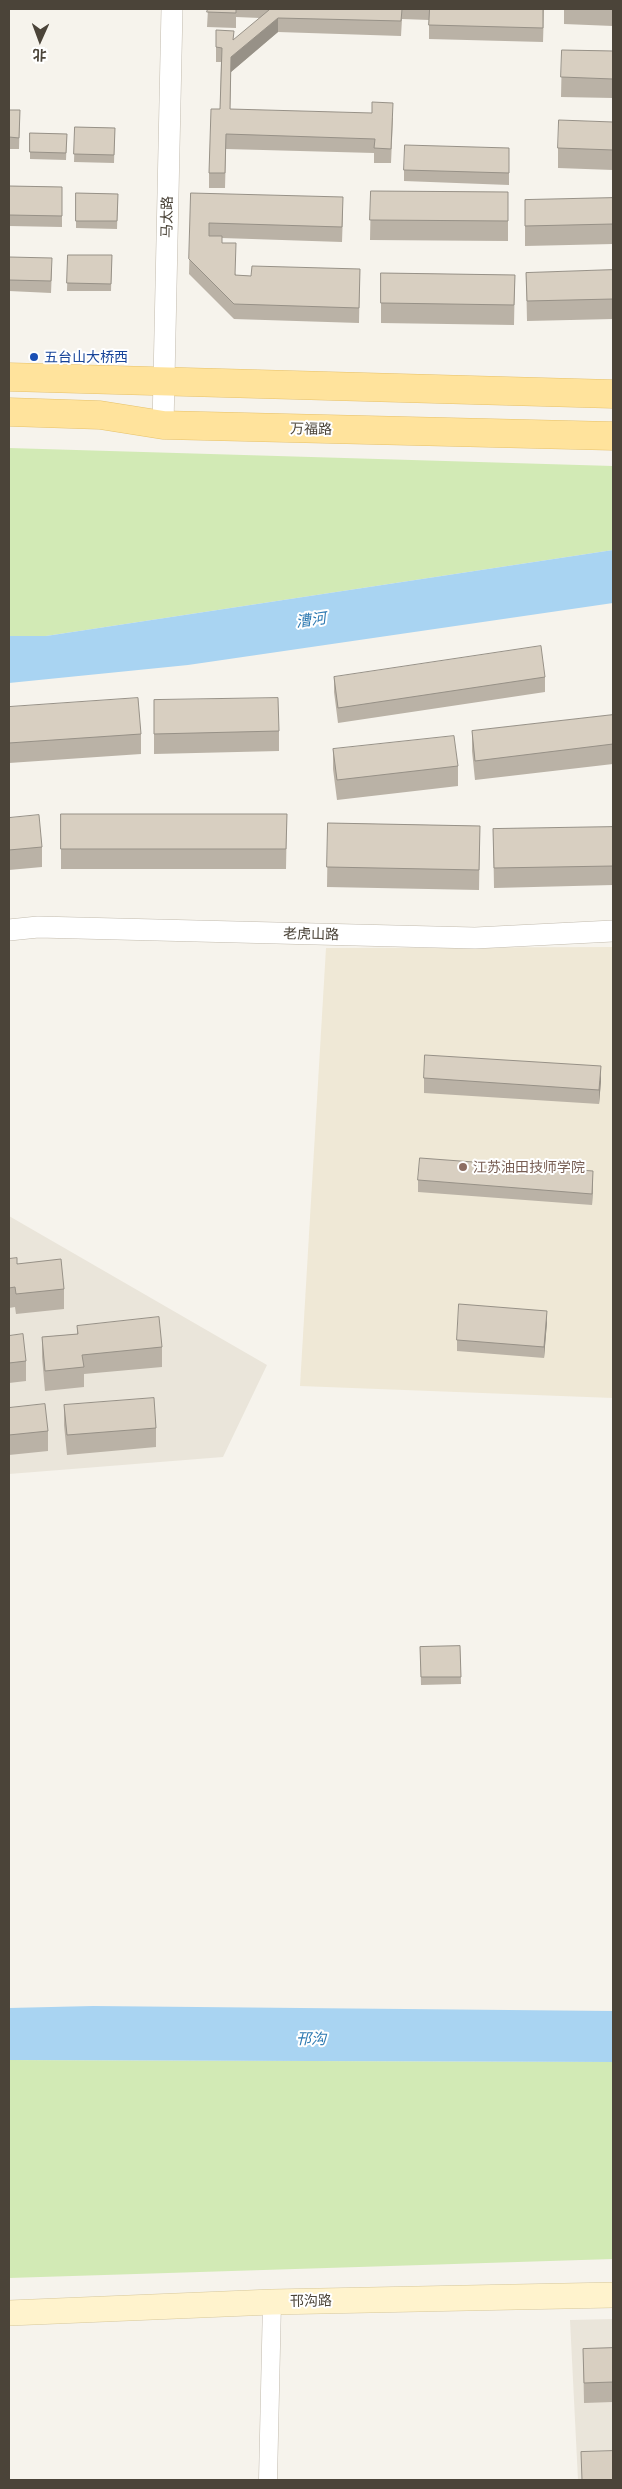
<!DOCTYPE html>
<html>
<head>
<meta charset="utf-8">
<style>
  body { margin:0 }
  #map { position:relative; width:622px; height:2489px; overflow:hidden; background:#f6f3ec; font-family:"Exo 2","Noto Sans SC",sans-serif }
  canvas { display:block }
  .frame { position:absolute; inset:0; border:10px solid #4b4439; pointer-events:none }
  .north { position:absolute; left:15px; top:15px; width:50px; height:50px; -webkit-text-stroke:4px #fff; paint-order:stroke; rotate:182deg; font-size:14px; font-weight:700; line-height:20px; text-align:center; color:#4b4439 }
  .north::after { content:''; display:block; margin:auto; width:18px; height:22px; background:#4b4439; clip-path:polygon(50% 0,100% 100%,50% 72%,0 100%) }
</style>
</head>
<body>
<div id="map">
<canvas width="622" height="2489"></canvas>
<div class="frame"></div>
<div class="north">北</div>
</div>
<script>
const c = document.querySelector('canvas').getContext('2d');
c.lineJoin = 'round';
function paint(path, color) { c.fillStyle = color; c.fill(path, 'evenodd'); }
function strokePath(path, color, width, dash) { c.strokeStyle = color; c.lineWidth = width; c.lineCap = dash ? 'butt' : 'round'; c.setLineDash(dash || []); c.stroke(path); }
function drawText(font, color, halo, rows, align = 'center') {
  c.font = font + ' "Exo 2","Noto Sans SC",sans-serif'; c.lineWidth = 4; c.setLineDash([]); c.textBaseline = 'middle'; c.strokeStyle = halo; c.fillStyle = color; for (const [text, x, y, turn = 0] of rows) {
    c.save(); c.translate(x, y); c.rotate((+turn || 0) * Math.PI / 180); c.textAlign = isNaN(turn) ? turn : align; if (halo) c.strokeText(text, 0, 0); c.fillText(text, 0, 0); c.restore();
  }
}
paint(new Path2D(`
  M9 1216 267 1365 223 1457 9 1474Z
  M613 2319V2480H578L570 2320Z`), '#eae5da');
paint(new Path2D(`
  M613 947V1398L300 1386 326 948Z`), '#efe8d6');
paint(new Path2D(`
  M9 448 613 466V550L46 636H9Z
  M9 2060 613 2062V2259L9 2278Z`), '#d2eab5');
paint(new Path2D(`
  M613 550V603L188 665 9 683V636H46Z
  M93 2006 613 2011V2062L9 2060V2008Z`), '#a9d4f2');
const minor = new Path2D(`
  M268 2480 272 2302`);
const tertiary = new Path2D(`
  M163 425 172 9
  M9 930 38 927 475 938 613 931`);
const secondary = new Path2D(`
  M9 2313 272 2302 613 2295`);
const primary = new Path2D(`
  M9 377 613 394
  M9 412 100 415 163 425 613 436`);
strokePath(minor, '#c2bbae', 19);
strokePath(tertiary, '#c2bbae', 22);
strokePath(secondary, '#d6c79b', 26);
strokePath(primary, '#e6c16a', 29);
strokePath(minor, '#fff', 18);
strokePath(tertiary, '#fff', 21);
strokePath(secondary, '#fff3cd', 25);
strokePath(primary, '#ffe39c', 28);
paint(new Path2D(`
  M208 9H544L543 42 429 39V20L402 19 401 36 278 32 231 72 230 109 393 118 391 163H374V153L226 149 225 188H209V173L220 109 221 62H216V47L234 40 260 18 236 17V28L207 27Z
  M564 9H613V26L564 24Z
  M562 50 613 51V98L561 97Z
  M9 110H20L19 149H9Z
  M613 122V170L558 168V148Z
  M75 127 115 128 114 163 74 162Z
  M30 133 67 134 66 160 30 159Z
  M509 148V185L404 181V170Z
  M9 186 62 187V227L9 226Z
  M371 191 508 192V241L370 240Z
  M76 193 118 194 117 229 76 228Z
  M191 193 343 212 342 242 222 238V243L236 275 251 276 360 269 359 323 234 319 189 274Z
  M613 198V244L525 246V200Z
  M68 255H112L111 291H67Z
  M9 257 52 269 51 293 9 291Z
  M613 270V319L527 321 526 273Z
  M381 273 515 275 514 325 381 323Z
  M334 677H545V692L338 723 334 692Z
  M154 700 279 731V751L154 754Z
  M9 707 141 734V754L9 763Z
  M613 715V764L475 780 472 751V731Z
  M333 749 458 766V786L337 800 333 769Z
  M61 814H287L286 869H61Z
  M9 818 42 847V867L9 870Z
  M328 823 480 826 479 890 327 887Z
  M613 827V885L494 888 493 829Z
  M424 1078 601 1081 599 1104 424 1093Z
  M418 1180 593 1183 592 1205 418 1192Z
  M9 1259 64 1289V1309L16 1314 15 1307 9 1308Z
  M547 1322 544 1358 457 1351V1340Z
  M77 1326 162 1347V1367L84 1374V1387L45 1391 42 1357V1337L77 1334Z
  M9 1336 26 1361V1381L9 1383Z
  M64 1405 156 1428V1447L67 1455 64 1425Z
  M9 1408 48 1431V1451L9 1455Z
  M460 1646 461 1684 421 1685 420 1647Z
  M613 2348V2402L584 2403 583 2349Z`), '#bab2a6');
paint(new Path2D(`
  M278 18V32L231 72 230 124 231 57Z
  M601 1066V1081L599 1104V1090Z
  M593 1171V1183L592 1205V1194Z
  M547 1311V1322L544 1358V1347Z`), '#979187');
const building = new Path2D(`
  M208 9H236V13L207 12Z
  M269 9H402L401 21 278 18 231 57 230 109 372 113V102L393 103 391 149 374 148 375 139 226 134 225 173H209L211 109H220L222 48 216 47V30L234 31 233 40 269 10Z
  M430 9H543V28L429 25Z
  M562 50 613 51V79L561 77Z
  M9 110H20L19 138 9 137Z
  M559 120 613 122V150L558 148Z
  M75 127 115 128 114 155 74 154Z
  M30 133 67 134 66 153 30 152Z
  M405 145 509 148V173L404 170Z
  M9 186 62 187V216L9 215Z
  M371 191 508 192V221L370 220Z
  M76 193 118 194 117 221H76Z
  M191 193 343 197 342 227 209 223V236H222V243H236L235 275 251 276 252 266 360 269 359 308 234 304 189 259Z
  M613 198V224L525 226V200Z
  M68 255H112L111 284 67 283Z
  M9 257 52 258 51 281 9 280Z
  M613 270V299L527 301 526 273Z
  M381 273 515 275 514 305 381 303Z
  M541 646 545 677 338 708 334 677Z
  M138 698 141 734 9 743V707Z
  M278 698 279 731 154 734V700Z
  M613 715V744L475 761 472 731Z
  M454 736 458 766 337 780 333 749Z
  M61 814H287L286 849H61Z
  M39 815 42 847 9 850V818Z
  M328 823 480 826 479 870 327 867Z
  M613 827V866L494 868 493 829Z
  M425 1055 601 1066 599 1090 424 1078Z
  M420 1158 593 1171 592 1194 418 1180Z
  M17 1258V1264L61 1259 64 1289 16 1294 15 1287 9 1288V1259Z
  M459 1304 547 1311 544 1347 457 1340Z
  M159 1317 162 1347 82 1355 84 1367 45 1371 42 1337 78 1334 77 1326Z
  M23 1334 26 1361 9 1363V1336Z
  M154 1398 156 1428 67 1435 64 1405Z
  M45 1404 48 1431 9 1435V1408Z
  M460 1646 461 1677H421L420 1647Z
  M613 2348V2382L584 2383 583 2349Z
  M613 2451V2480H582L581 2452Z`);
paint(building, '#d8cfc1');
strokePath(building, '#979187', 1);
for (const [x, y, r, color] of [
  [34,357,5,"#1a4fb4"],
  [463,1167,5,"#8d6e63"]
]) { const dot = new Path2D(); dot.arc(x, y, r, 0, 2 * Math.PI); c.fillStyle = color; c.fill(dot); strokePath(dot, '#fff', 2); }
drawText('14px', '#4b4439', '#fff', [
  ["马太路",167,217,-89],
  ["万福路",311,429,1],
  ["老虎山路",311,934,1],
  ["邗沟路",311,2301,-1]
]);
drawText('14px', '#164399', '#fff', [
  ["五台山大桥西",44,357]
], 'left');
drawText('14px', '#785e54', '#fff', [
  ["江苏油田技师学院",473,1167]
], 'left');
drawText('italic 15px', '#2e7ab2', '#fff', [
  ["漕河",311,620,-8],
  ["邗沟",311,2039]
]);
</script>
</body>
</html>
